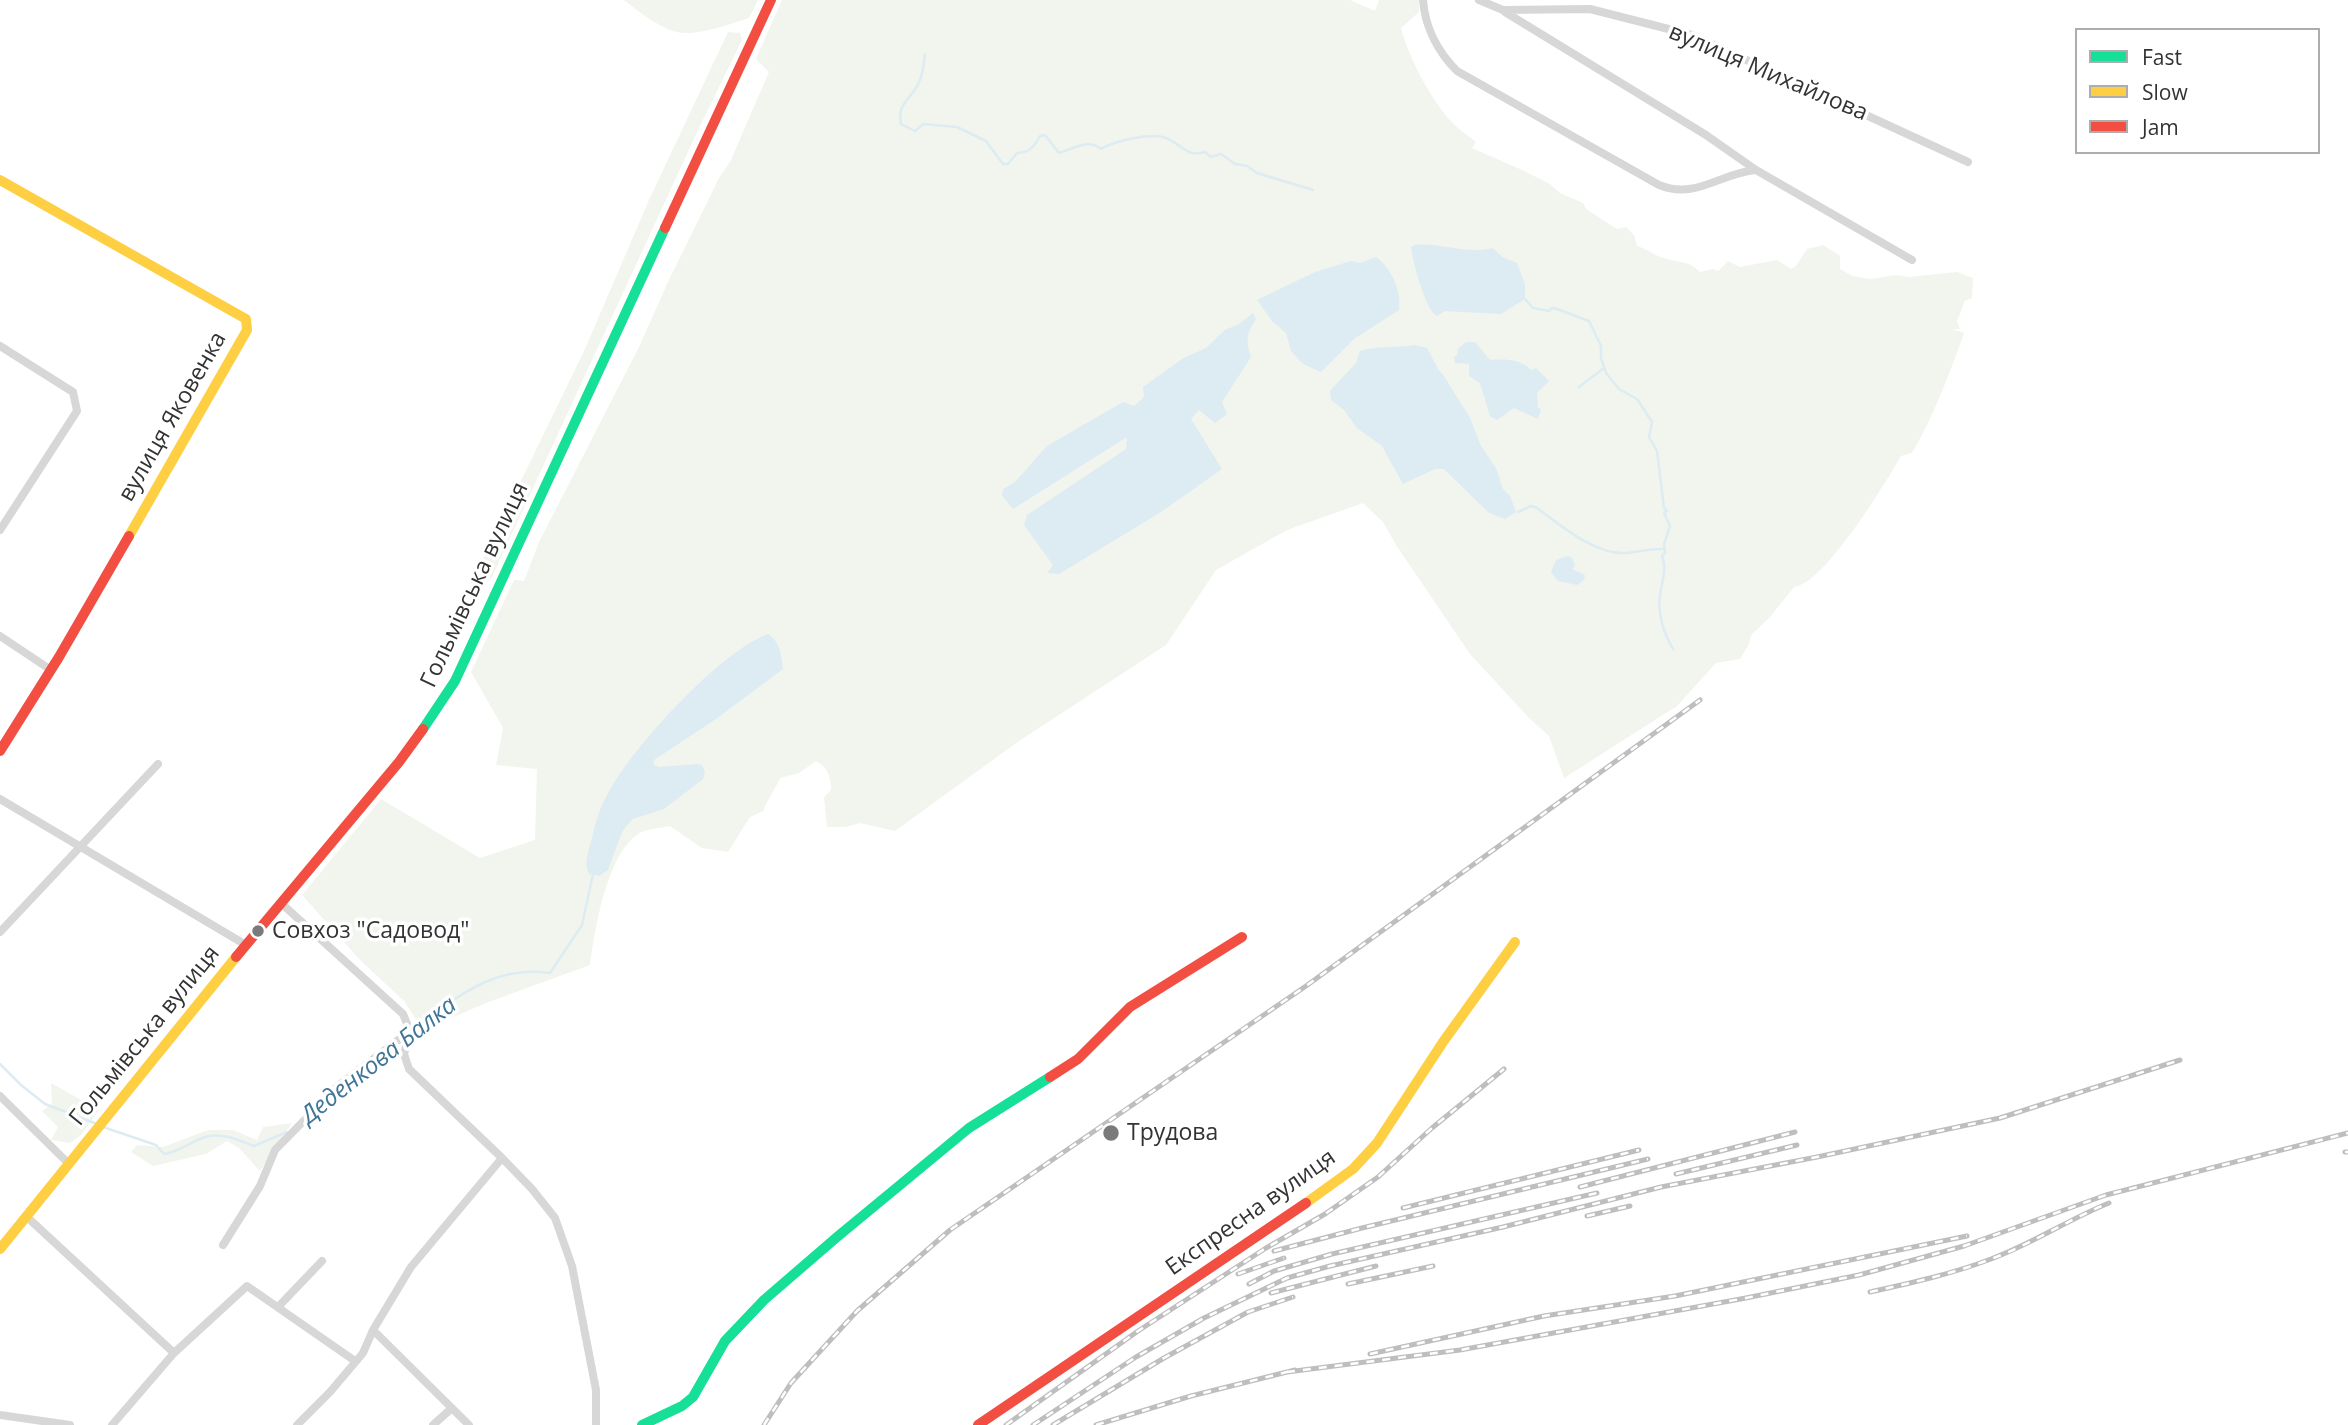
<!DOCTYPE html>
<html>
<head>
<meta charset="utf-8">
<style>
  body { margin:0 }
  #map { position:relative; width:2348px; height:1425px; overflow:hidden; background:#fff; font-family:"Open Sans",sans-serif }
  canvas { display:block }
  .legend { position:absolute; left:2075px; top:28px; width:245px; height:126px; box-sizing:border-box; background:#fff; border:2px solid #adadad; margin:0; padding:9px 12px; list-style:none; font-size:21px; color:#333 }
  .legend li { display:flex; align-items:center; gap:14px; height:35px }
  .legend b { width:35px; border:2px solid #adadad }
</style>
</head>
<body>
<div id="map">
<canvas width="2348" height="1425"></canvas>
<ul class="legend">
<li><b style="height:9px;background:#16e098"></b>Fast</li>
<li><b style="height:9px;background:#ffcf43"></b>Slow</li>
<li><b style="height:9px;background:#f24e42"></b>Jam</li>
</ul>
</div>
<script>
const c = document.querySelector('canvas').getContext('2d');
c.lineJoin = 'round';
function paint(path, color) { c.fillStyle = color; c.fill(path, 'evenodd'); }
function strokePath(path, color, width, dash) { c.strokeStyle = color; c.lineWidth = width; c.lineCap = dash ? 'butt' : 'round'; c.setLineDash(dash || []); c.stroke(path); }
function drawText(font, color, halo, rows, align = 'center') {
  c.font = font + ' "Open Sans",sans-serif'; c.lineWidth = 7; c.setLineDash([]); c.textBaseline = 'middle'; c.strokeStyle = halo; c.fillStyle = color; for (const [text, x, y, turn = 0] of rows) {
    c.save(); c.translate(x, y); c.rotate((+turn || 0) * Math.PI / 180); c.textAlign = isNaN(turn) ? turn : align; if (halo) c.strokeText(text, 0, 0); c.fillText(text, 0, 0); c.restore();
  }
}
paint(new Path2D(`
  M624 0H758L749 18C731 24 702 34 683 33 663 31 639 12 624 0Z
  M782 0H1350L1375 11 1379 0H1419V12L1401 28C1408 56 1430 98 1450 120 1457 128 1467 135 1476 142L1472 148 1520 169 1550 184 1560 193 1583 203 1586 209 1617 229 1626 227 1634 235 1637 246C1647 249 1654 255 1663 258 1677 263 1689 260 1700 272L1713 269 1718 271 1728 261 1740 267 1777 260 1791 269 1796 266 1807 249 1823 245 1840 256V269L1853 276 1870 279 1896 275 1909 277 1957 272 1973 278 1972 298 1965 301 1957 321 1960 329H1952L1964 333C1949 375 1934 415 1912 453L1901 456C1885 484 1824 584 1794 587L1770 617 1751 635 1749 644 1740 659 1716 663 1677 706 1564 778 1549 736 1529 718 1470 654 1396 545 1383 522 1363 503 1287 530 1216 570 1166 645 1019 741 895 831 860 823 846 827H827L824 797 831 790C831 777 828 767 816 761L799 773 780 778C775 790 768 798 763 811L750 817 728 852 702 848 670 826C661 828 645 829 638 834 606 856 595 930 590 965L486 1003 423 1030 404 1001 361 961 302 895 381 799 480 858 535 840 537 769 496 765 503 728 471 672 514 580 524 581 539 542 639 347 667 284 719 178 730 162 769 72 756 59Z
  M728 32 740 33 742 40 699 128 492 577 485 584 476 575 484 557 585 349 649 200Z
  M51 1083 99 1110 81 1135 70 1143 51 1140 58 1127 42 1111 52 1104Z
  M292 1123 260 1171 239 1148 227 1141 206 1154 153 1166 131 1152 137 1145 163 1147 208 1130H233L257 1140 263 1127Z`), '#f1f5ed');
paint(new Path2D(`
  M1414 245C1440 242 1467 255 1493 248L1502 257 1517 263 1525 285V299L1501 314 1445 311 1437 316C1425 310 1413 262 1411 247Z
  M1376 257C1391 267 1402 292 1399 310L1354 339 1321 372 1303 364 1291 351 1286 333 1272 321 1257 300 1315 272 1351 261 1360 263Z
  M1253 313 1256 319C1247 332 1245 341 1251 357L1222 402 1227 414 1215 423 1199 410 1191 419 1222 469 1161 512 1059 574 1047 573 1053 565 1024 525 1027 515 1126 449 1127 437 1013 509 1002 495 1003 489 1015 482 1047 446 1123 402 1134 406 1144 397 1143 387 1182 359 1206 348 1225 330 1239 324Z
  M1466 342H1475L1490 360C1505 359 1521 359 1531 370L1536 368 1549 381 1537 393 1538 408 1541 409 1538 419 1514 408 1497 420 1490 416 1480 383 1469 376V364L1455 363 1454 357 1457 355 1458 349Z
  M1414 345 1427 348 1438 369 1444 376 1470 418 1481 446 1496 468 1503 489 1510 496 1516 512 1505 519 1489 513 1444 469H1435L1403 484 1382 446 1357 428 1344 410 1331 400 1330 391 1356 363 1360 351C1373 346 1399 348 1414 345Z
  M1568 556 1572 558 1575 566 1572 569 1585 575 1584 580 1577 585 1558 581 1551 572 1556 560Z
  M768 634C781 643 781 655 783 669L716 719 654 760V765L659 767 697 764 702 765 705 773 703 779 664 809 633 819 627 825 622 832 608 870 599 876 589 874C583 862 589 851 592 838 596 820 601 804 611 788 636 744 721 651 768 634Z`), '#ddebf3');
strokePath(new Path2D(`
  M925 54C924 65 922 79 916 88 907 101 897 107 901 124L915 131 923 124 957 127 986 141 1003 164H1008L1017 153C1029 153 1034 147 1040 136L1045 135 1059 153C1073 149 1088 138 1101 149 1114 141 1152 132 1166 138 1182 144 1186 158 1205 152L1211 157 1221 154 1235 164 1247 166 1257 173 1313 190
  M1525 299 1533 308 1549 311 1552 308 1557 309 1589 321 1601 346V358L1606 373 1619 389 1637 399 1652 422 1649 437 1657 451 1664 508 1667 511 1664 513 1670 526 1664 544 1665 553 1662 556C1667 569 1662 581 1660 595 1657 613 1664 634 1673 649
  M1579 387 1604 368
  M1518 512 1531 506 1537 508C1560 525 1595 555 1626 553 1639 552 1651 548 1664 549
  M410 1031C455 1000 492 964 550 973L582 925 593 874
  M0 1064 21 1085 45 1104 97 1124
  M308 1120 317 1116 396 1046
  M103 1127 156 1145 164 1154C179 1152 190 1142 205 1137 221 1132 239 1140 254 1146L287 1132`), '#ddebf3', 2.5);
strokePath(new Path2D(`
  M1423 0C1425 27 1438 52 1457 71L1659 185C1696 200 1720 173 1756 170L1912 260
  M1479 0 1503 10 1590 9 1692 35 1968 162
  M1505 12 1706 135 1756 170
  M0 346 73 392 77 411 0 530
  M0 636 51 670
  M0 799 246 945
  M282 904 403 1014 410 1031 404 1054 409 1069 502 1158 532 1189 555 1218 572 1266 596 1390V1425
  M0 932 158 764
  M0 1096 69 1164
  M27 1217 174 1353
  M223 1245 260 1186 275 1150 338 1086 410 1031
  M278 1307 322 1261
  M373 1330 469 1425
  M0 1415 70 1425
  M112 1425 174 1353 247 1286 355 1361
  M297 1425 330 1392 363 1353 373 1330 411 1267 502 1158
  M433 1425 452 1408`), '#d7d7d7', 8);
strokePath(new Path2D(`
  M423 729 455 681 665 228
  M642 1425 682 1406 693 1397 725 1341 764 1300 837 1237 969 1128 1050 1077`), '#16e098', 10);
strokePath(new Path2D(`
  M0 180 246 319 247 330 129 536
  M1306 1203 1353 1169 1377 1143 1443 1042 1515 942
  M0 1249 236 957`), '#ffcf43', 10);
strokePath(new Path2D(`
  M665 228 771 0
  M0 751 59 657 129 536
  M236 957 399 762 423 729
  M1050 1077 1078 1059 1130 1007 1242 937
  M978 1425 1306 1203`), '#f24e42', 10);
const rail = new Path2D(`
  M2345 1152H2348
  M1676 1174 1797 1145
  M1580 1187 1795 1132
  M1403 1208 1639 1150
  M1587 1216 1630 1206
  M1274 1251 1362 1228 1648 1159
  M1238 1274 1284 1258
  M1249 1284 1274 1271 1332 1254 1597 1193
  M1348 1284 1433 1266
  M1870 1292C1911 1283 1952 1274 1991 1259 2032 1244 2069 1219 2109 1203
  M1271 1293 1376 1266
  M1370 1354 1544 1316 1675 1296 1967 1236
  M1287 1372 1460 1350 1746 1298 1859 1275 1964 1246 2106 1195 2348 1133
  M764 1425 791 1383 857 1311 950 1230 1306 986 1700 700
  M1006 1425 1138 1331 1266 1248 1325 1214 1378 1177 1432 1128 1504 1069
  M1033 1425 1136 1357 1204 1318 1287 1278 1330 1266 1503 1227 1661 1187 1817 1157 2000 1118 2180 1060
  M1053 1425 1164 1358 1248 1312 1293 1297
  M1096 1425 1191 1396 1295 1370`);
strokePath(rail, '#bebebe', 5);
strokePath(rail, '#fff', 2.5, [8]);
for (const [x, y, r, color] of [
  [258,931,7,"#7a7a7a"],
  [1111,1133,9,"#7a7a7a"]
]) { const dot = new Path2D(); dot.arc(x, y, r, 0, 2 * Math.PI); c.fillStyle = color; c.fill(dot); strokePath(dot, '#fff', 2.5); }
drawText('23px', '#333', '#fff', [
  ["вулиця Михайлова",1768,73,23],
  ["вулиця Яковенка",173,417,-60],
  ["Гольмівська вулиця",475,585,-65],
  ["Гольмівська вулиця",145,1036,-51],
  ["Експресна вулиця",1251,1213,-35]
]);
drawText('23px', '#333', '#fff', [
  ["Совхоз \"Садовод\"",272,931],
  ["Трудова",1127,1133]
], 'left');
drawText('italic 24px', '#3f7597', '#fff', [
  ["Деденкова Балка",379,1061,-38]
]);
</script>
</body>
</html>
